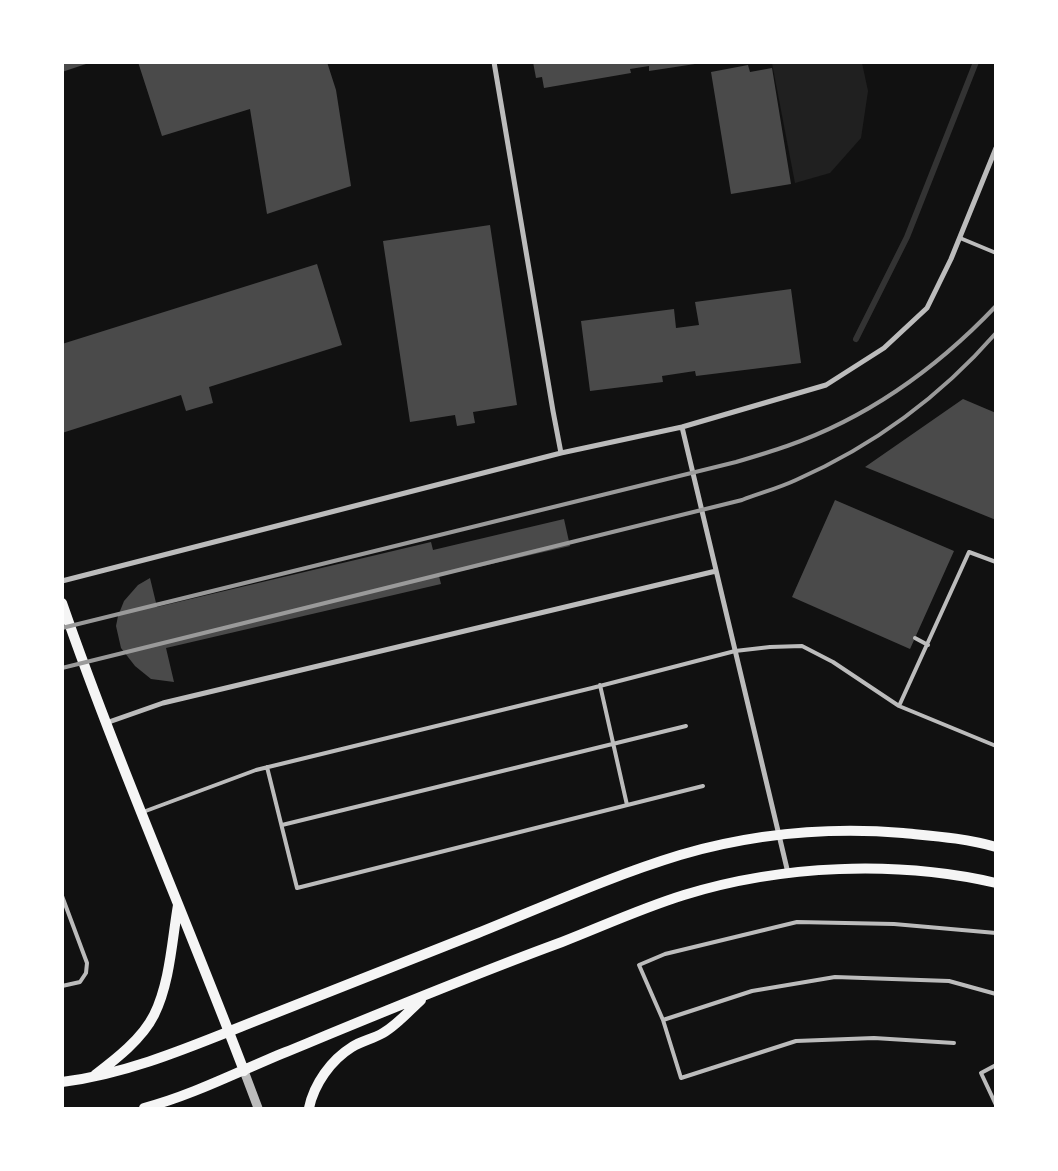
<!DOCTYPE html>
<html>
<head>
<meta charset="utf-8">
<style>
  body { margin:0 }
  #map { position:relative; width:1058px; height:1171px; overflow:hidden; background:#111; font-family:Commissioner,sans-serif }
  canvas { display:block }
  .frame { position:absolute; inset:0; border:64px solid #fff; pointer-events:none }
</style>
</head>
<body>
<div id="map">
<canvas width="1058" height="1171"></canvas>
<div class="frame"></div>
</div>
<script>
const c = document.querySelector('canvas').getContext('2d');
c.lineJoin = 'round';
function paint(path, color) { c.fillStyle = color; c.fill(path, 'evenodd'); }
function strokePath(path, color, width, dash) { c.strokeStyle = color; c.lineWidth = width; c.lineCap = dash ? 'butt' : 'round'; c.setLineDash(dash || []); c.stroke(path); }
paint(new Path2D(`
  M772 63H862L868 91 861 138 830 173 795 183Z`), '#202020');
strokePath(new Path2D(`
  M856 339 907 237 976 62`), '#333', 6);
paint(new Path2D(`
  M62 62H89V63L62 72Z
  M138 62H327L336 90 351 186 267 214 250 109 162 136Z
  M533 62H695V64L649 71V66L630 69 631 73 544 88 542 77 536 78Z
  M748 65 750 72 772 68 791 184 731 194 711 72Z
  M490 225 517 405 473 412 475 423 457 426 455 415 410 422 383 241Z
  M317 264 342 345 209 387 213 403 186 411 181 395 62 433V344Z
  M791 289 801 363 696 376 695 371 662 376 663 382 590 391 581 321 674 309 676 328 699 325 695 302Z
  M963 399 996 413V520L865 467Z
  M835 500 954 551 910 649 792 597Z
  M564 519 570 546 439 576 441 584 166 648 174 682 151 679 135 666 121 648 116 626 118 616 124 601 138 585 150 578 157 607 431 542 433 550Z`), '#4a4a4a');
strokePath(new Path2D(`
  M960 238 996 253
  M915 638 928 645
  M600 685 627 805
  M899 706 969 552 996 562
  M267 767 297 888 703 786
  M143 812 256 770 592 688 735 651 770 647 802 646 833 662 899 706 996 746
  M282 825 686 726
  M62 896 87 963 86 973 80 982 62 986
  M663 1020 752 991 835 977 949 981 996 994
  M954 1043 874 1038 796 1041 681 1078 663 1020 639 965 665 954 797 922 894 924 996 933
  M996 1065 981 1073 996 1105`), '#bcbcbc', 4);
strokePath(new Path2D(`
  M494 62 553 411 561 453
  M682 427 788 873
  M62 581 561 453 682 427 826 385 884 348 927 308 951 259 996 148
  M106 723 163 703 716 571`), '#bcbcbc', 5);
strokePath(new Path2D(`
  M244 1071 258 1108`), '#bcbcbc', 9);
strokePath(new Path2D(`
  M62 603C117 761 184 914 244 1071
  M95 1075C116 1059 142 1039 154 1015 170 983 172 940 178 905
  M62 1082C134 1073 201 1042 268 1016 338 988 408 961 478 933 545 906 611 876 680 855 752 834 829 827 903 833 934 836 966 838 996 847
  M144 1108C193 1095 239 1071 286 1052 378 1014 469 976 562 942 603 926 642 908 684 895 781 865 896 860 996 883
  M309 1108C314 1084 331 1060 352 1047 361 1041 373 1039 383 1033 397 1025 409 1011 421 1000`), '#f5f5f5', 10);
strokePath(new Path2D(`
  M62 628 736 462C753 457 770 452 787 446 867 418 938 367 996 306
  M62 668 742 500C760 493 779 488 796 480 873 446 940 397 996 333`), '#9a9a9a', 4);
</script>
</body>
</html>
